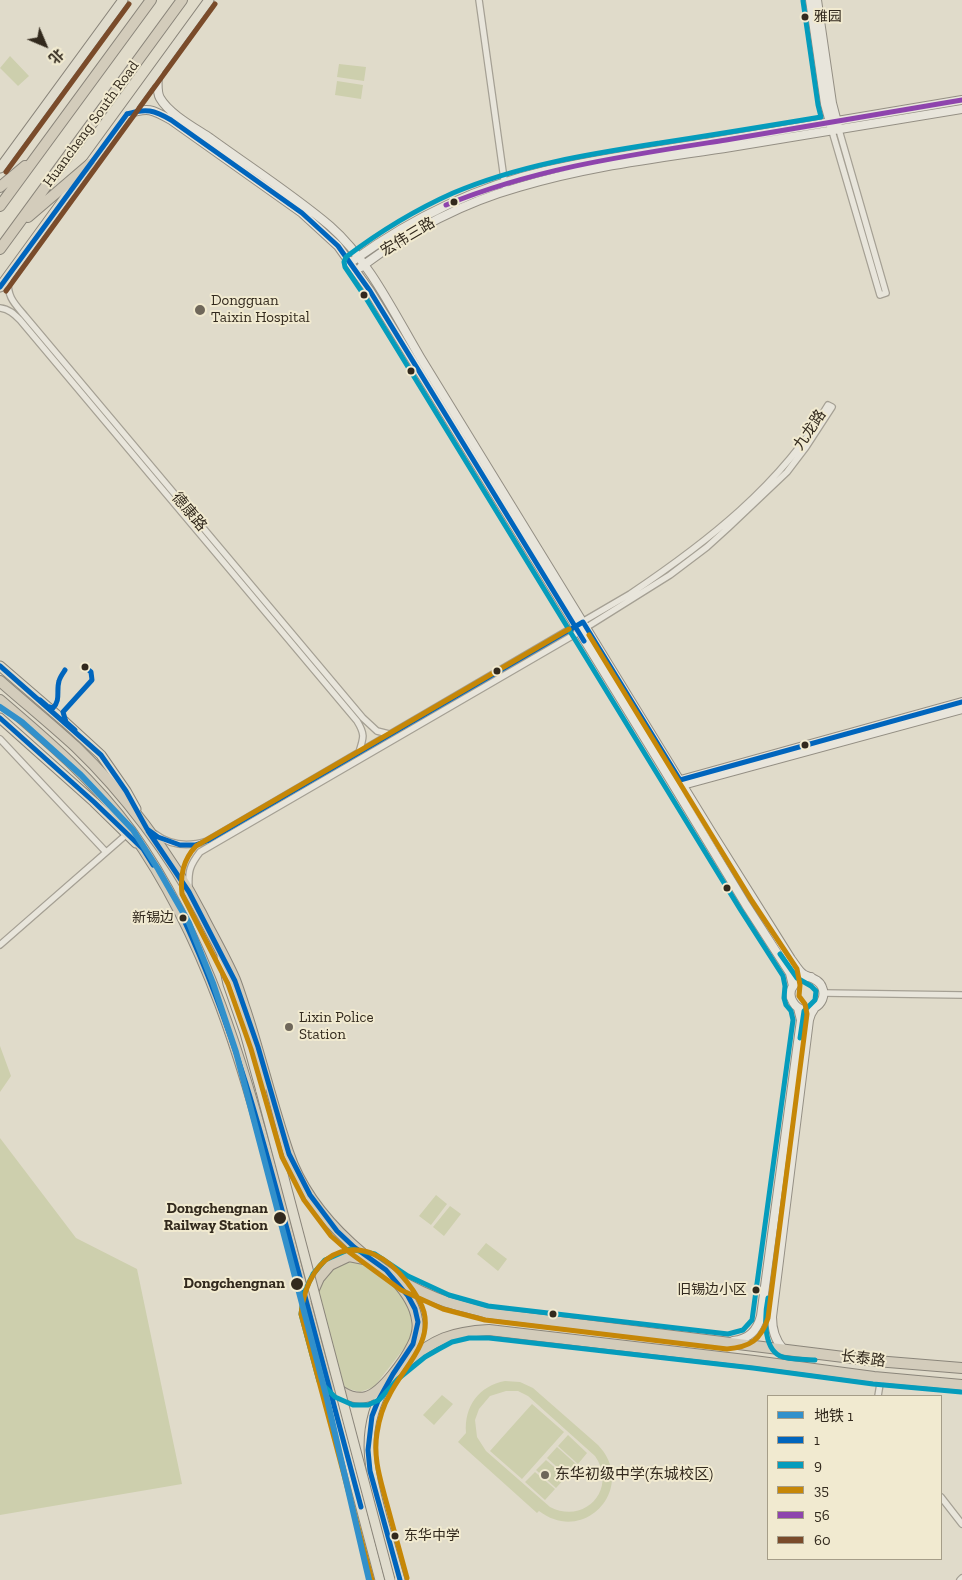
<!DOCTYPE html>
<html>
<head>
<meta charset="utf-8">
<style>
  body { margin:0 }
  #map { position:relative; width:962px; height:1580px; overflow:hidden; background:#e0dbca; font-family:"Zilla Slab","Noto Sans SC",serif }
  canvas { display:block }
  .legend { position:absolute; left:767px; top:1395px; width:175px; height:165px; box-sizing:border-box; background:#f1ead0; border:1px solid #a59d88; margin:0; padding:6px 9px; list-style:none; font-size:15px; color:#32291d }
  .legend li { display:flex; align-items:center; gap:10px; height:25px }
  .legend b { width:25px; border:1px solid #a59d88 }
  .north { position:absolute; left:20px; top:20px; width:50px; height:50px; -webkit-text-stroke:4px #f1ead0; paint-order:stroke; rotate:135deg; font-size:14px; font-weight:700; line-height:20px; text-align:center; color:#32291d }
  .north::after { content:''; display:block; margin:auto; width:18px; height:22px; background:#32291d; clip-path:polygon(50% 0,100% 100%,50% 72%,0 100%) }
</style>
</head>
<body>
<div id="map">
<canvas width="962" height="1580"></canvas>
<ul class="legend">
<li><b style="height:6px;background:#3190cb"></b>地铁 1</li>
<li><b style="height:6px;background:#0065bd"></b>1</li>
<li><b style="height:6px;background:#059cbc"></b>9</li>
<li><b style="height:6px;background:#c68707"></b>35</li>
<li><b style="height:6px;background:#8e44ad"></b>56</li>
<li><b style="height:6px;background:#7a4b2a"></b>60</li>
</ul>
<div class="north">北</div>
</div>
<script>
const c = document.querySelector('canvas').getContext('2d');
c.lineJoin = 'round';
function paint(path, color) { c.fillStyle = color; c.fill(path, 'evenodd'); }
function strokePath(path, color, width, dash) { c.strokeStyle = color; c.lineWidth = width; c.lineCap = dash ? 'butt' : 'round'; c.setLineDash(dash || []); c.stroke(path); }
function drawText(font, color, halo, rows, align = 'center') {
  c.font = font + ' "Zilla Slab","Noto Sans SC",serif'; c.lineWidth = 4; c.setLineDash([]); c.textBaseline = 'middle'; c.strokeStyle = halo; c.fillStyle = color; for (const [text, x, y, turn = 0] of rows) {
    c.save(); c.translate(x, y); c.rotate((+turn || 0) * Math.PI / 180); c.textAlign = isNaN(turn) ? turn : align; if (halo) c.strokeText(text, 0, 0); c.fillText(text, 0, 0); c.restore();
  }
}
paint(new Path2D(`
  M10 56 29 76 18 86 0 68Z
  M339 64 366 67 364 81 337 77Z
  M337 81 363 85 361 99 335 95Z
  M0 1046 11 1076 0 1092Z
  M0 1138 76 1238 137 1269 182 1484 0 1515Z
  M436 1195 447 1204 431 1225 419 1216Z
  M450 1206 461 1214 444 1236 433 1227Z
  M486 1243 507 1259 498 1271 477 1254Z
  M353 1259 389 1281 402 1292 412 1309V1329L409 1342 374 1387 360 1392 349 1389 335 1383 328 1370 311 1314 312 1300 329 1272 341 1263Z
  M505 1381 520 1382 533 1388 598 1445C638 1487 585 1546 539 1511L537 1513 458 1442 466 1433C464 1406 479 1386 505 1381ZM506 1391H518L528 1396 595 1456C618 1489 585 1525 550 1507L486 1451 477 1437 475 1420 479 1409 490 1396Z
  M442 1395 453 1404 434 1425 423 1415Z
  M532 1404 564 1432 522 1479 490 1451Z
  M568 1435 587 1453 578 1464 558 1446Z
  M557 1447 577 1465 567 1476 547 1458Z
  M546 1460 566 1477 556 1488 536 1470Z
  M535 1472 555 1489 545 1500 525 1482Z`), '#cdcfad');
const street = new Path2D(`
  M479 0 505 186
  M832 131 880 295 886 293 839 130
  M8 278C7 297 14 303 25 316L363 718 377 731 389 734
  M0 308C9 309 14 314 20 320L357 721C365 734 364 737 359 752
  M0 739 106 852
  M155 834C171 846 188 847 207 841L630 594C706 543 781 485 828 405L832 407 806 447 787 472 729 527 707 547 670 575 579 632 200 852C190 865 188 871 189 888
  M0 945 127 834
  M824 993 962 995
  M878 1396 881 1378
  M941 1497 962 1524
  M960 1580 962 1578`);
const secondary = new Path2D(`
  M810 0 825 104 831 126
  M817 0 832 103 838 126
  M158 72C158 80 156 91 160 98 169 114 195 128 210 138 250 167 292 194 330 226 368 259 394 313 420 357L712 833 791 959C795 964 798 970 803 974 810 978 819 979 822 987 830 1005 803 1020 793 1002 785 989 798 977 811 977
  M127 114C148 107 152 109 171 120L302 213 338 246 370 291 663 768 746 905 790 973 793 986
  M354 260C411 219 476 187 545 171 600 158 657 151 712 142 796 128 879 114 962 100
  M361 267C408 232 462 203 519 187 588 166 660 158 731 147 808 135 885 122 962 109
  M677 781 962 702
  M679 786 962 709
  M733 1341C749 1339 757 1331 761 1316L801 1020 798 1008
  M783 1349C775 1340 772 1329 772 1317L809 1020 811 1014 814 1009`);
const primary = new Path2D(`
  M0 168 123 0
  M0 287 209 0
  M0 666 65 722 101 755 126 791 136 809
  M0 718 94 802 136 843
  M222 957 228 984 245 1033 261 1091
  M327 1378 380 1580
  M387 1383C359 1429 369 1468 382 1517 388 1538 394 1559 400 1580`);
const highway = new Path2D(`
  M0 187 25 166
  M0 206 151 0
  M28 217 90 164
  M0 249 182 0
  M0 681C25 703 51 724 76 747 123 792 171 855 201 913 212 935 225 957 235 980 239 990 242 1001 246 1012 261 1058 272 1105 288 1152 310 1218 381 1280 447 1302 460 1306 474 1309 487 1313L876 1361 962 1368
  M0 700C47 740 95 781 131 831 207 938 244 1066 277 1191 293 1253 309 1316 326 1378 336 1389 350 1401 366 1397 382 1393 405 1360 412 1346 416 1339 419 1328 417 1320 415 1304 405 1291 395 1280
  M311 1296 319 1278 330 1265 349 1256 369 1260
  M405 1363C435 1339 451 1332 489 1330L754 1361 874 1377 962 1385`);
strokePath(street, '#a5a094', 8);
strokePath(secondary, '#948f84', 10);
strokePath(primary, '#8a857a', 11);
strokePath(highway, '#8a857a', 12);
strokePath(street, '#e8e5db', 5.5);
strokePath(secondary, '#e8e5db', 8);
strokePath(primary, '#e0dccd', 9);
strokePath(highway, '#d3ccbb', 10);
const primaryBridge = new Path2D(`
  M261 1091 390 1580`);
strokePath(primaryBridge, '#8a857a', 11, []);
strokePath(primaryBridge, '#e0dccd', 9);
strokePath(new Path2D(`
  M127 114C146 108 154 110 171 120L302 213 338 246 370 291 584 641
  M0 287 127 114
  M0 666 101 755 126 791 147 829 158 837 180 845H195L207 841 583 622 680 780 962 702
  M40 700 47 706 53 708C61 700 56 691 59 681 60 677 63 673 65 670
  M0 718 94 802 143 849 153 865
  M75 730 66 722 63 712 92 680 91 672 85 667
  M148 831 189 892 235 981 258 1047 289 1154 310 1195 337 1231 354 1247 386 1270 408 1296 415 1309 418 1322 413 1344 393 1374 378 1401 372 1416 368 1450 370 1471 400 1580
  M183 918C234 1028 263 1138 294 1255 316 1339 338 1423 361 1507`), '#0065bd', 5);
strokePath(new Path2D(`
  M803 1 818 105 821 117C767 126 713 135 660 143 590 154 519 165 453 193 415 210 379 232 346 257L344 262 345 267 364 295 740 909 783 976 785 986 784 998 786 1005 791 1011 793 1020 752 1320 743 1330 728 1334 488 1306 449 1295 408 1276 375 1254 350 1249 325 1260 313 1274 304 1293 301 1314 319 1381 335 1397 353 1405H368L379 1400 398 1379 425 1357 439 1349 452 1342 469 1338H489L753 1368 873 1384 961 1392
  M780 954 797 978 811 986 816 991 815 1000 804 1011 800 1038
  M768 1298C765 1313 762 1347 780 1356 788 1360 806 1359 815 1360`), '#059cbc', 5);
strokePath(new Path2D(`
  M569 629 196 846C183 860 180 875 182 894L228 984 251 1049 282 1157 304 1200 331 1236 349 1252 401 1290 443 1309 485 1320 727 1349C750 1347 761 1340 768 1318L807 1014 805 1004 799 996 800 985 797 969 752 901 589 635
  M372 1580 301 1314C308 1246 365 1227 407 1282 414 1291 421 1301 424 1312 432 1344 403 1368 390 1394 383 1406 379 1420 377 1433 373 1457 380 1478 386 1501 393 1527 400 1552 407 1578`), '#c68707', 5);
strokePath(new Path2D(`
  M446 205C536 168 630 155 726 140 805 127 883 113 962 100`), '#8e44ad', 5);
strokePath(new Path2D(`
  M6 172 129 4
  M6 291 215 4`), '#7a4b2a', 5);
strokePath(new Path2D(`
  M0 707 22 722 81 775 133 830 158 869 189 923 213 983 236 1052 327 1399 369 1580`), '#3190cb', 6);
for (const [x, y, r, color] of [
  [805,17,4.5,"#32291d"],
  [454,202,4.5,"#32291d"],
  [364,295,4.5,"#32291d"],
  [200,310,6,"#6f675a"],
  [411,371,4.5,"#32291d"],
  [85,667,4.5,"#32291d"],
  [497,671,4.5,"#32291d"],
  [805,745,4.5,"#32291d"],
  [727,888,4.5,"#32291d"],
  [183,918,4.5,"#32291d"],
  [289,1027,5,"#6f675a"],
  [280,1218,7,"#32291d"],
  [297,1284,7,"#32291d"],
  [756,1290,4.5,"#32291d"],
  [553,1314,4.5,"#32291d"],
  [545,1475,5,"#6f675a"],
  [395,1536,4.5,"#32291d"]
]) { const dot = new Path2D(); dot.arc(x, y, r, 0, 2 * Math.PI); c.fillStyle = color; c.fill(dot); strokePath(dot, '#f1ead0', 2); }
drawText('14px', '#32291d', '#f1ead0', [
  ["雅园",814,17],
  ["新锡边",174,918,"right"],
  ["旧锡边小区",747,1290,"right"],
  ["东华中学",404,1536]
], 'left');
drawText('15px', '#32291d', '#f1ead0', [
  ["Huancheng South Road",91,124,-54],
  ["宏伟三路",408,237,-31],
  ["九龙路",810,430,-56],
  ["德康路",189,512,50],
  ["长泰路",863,1359,7]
]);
drawText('15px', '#32291d', '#f1ead0', [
  ["Dongguan",211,301],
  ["Taixin Hospital",211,318],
  ["Lixin Police",299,1018],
  ["Station",299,1035],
  ["东华初级中学(东城校区)",555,1475]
], 'left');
drawText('bold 15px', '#32291d', '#f1ead0', [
  ["Dongchengnan",268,1209],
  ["Railway Station",268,1226],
  ["Dongchengnan",285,1284]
], 'right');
</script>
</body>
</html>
